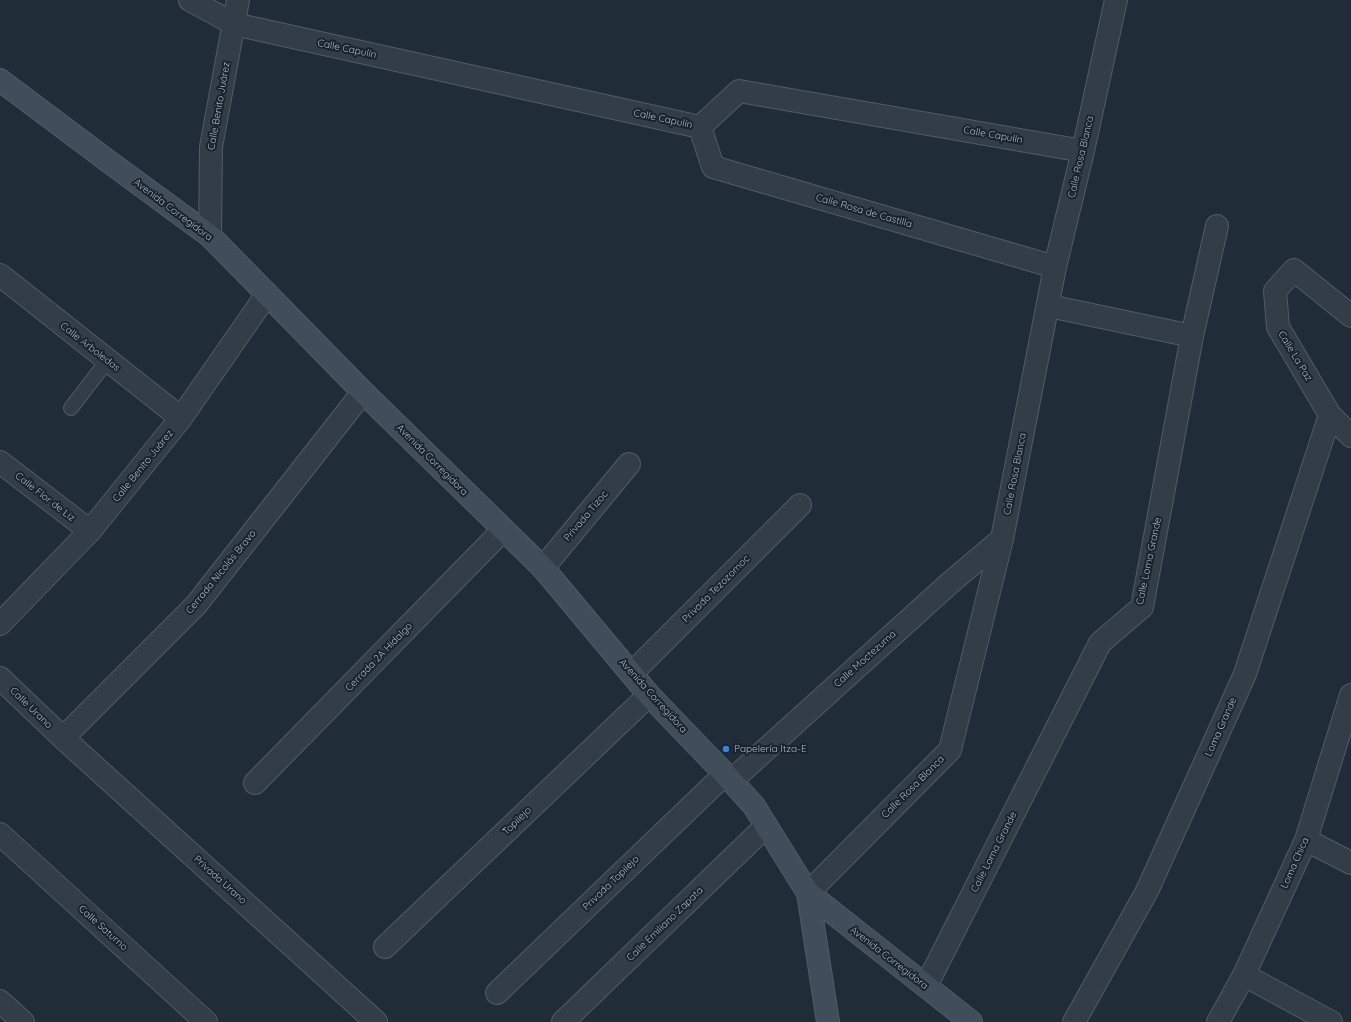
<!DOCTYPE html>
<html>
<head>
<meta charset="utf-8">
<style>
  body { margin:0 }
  canvas { display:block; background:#202c38 }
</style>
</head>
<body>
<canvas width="1351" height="1022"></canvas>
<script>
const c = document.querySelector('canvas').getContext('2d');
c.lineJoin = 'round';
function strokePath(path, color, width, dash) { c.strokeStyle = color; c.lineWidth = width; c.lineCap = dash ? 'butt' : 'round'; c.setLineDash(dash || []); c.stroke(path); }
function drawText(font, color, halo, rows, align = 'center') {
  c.font = font + ' Quicksand,sans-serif'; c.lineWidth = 4; c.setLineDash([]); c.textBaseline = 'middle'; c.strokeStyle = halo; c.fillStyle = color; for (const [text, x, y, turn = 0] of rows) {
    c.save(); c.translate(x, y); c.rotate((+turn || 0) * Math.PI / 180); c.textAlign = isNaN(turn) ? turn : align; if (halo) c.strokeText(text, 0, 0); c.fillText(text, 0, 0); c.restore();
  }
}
const service = new Path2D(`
  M71 408 107 361`);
const minor = new Path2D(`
  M190 0 234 24 700 127
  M700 127 739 91 1083 151
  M700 127 713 167 1055 267
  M0 275 181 418
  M1049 306 1192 336
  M1351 316 1294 270 1275 291 1278 327 1330 415 1351 436
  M0 462 90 531
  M543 568 629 464
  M632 673 800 505
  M0 678 63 738 376 1022
  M63 738 196 605 363 392
  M731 781 951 582 1002 539
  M255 783 503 530
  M0 834 206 1022
  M1306 840 1351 863
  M808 893 950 750 1002 539 1055 267 1083 151 1116 0
  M385 947 649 695
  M1244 975 1331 1022
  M926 986 1100 643 1142 607 1192 336 1217 226
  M497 993 725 774
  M0 1001 23 1022
  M563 1022 766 826
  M1074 1022 1147 891 1245 674 1330 415
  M1218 1022 1244 975 1306 840 1351 695`);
const tertiary = new Path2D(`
  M210 236 211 147 238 0
  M0 624 90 531 181 418 267 294`);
const secondary = new Path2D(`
  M0 80 108 161 210 236 363 392 543 568 649 695 725 774 754 806 808 893 971 1022
  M808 893 828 1022`);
strokePath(service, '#515b66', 16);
strokePath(minor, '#515b66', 24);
strokePath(tertiary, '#515b66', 24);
strokePath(secondary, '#515b66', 24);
strokePath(service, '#333d48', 14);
strokePath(minor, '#333d48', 22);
strokePath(tertiary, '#333d48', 22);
strokePath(secondary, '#414d5b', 22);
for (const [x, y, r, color] of [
  [726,749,4,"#3f7fe0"]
]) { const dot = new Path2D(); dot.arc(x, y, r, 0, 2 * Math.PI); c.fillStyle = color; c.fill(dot); strokePath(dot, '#19222d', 1.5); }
drawText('10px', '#adb8c5', '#19222d', [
  ["Calle Capulín",347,49,12],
  ["Calle Benito Juárez",219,106,-80],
  ["Calle Capulín",663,119,12],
  ["Calle Capulín",993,135,10],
  ["Calle Rosa Blanca",1081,157,-77],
  ["Avenida Corregidora",173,210,37],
  ["Calle Rosa de Castilla",864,211,16],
  ["Calle Arboledas",90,347,38],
  ["Calle La Paz",1295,356,59],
  ["Avenida Corregidora",432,460,45],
  ["Calle Benito Juárez",143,466,-51],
  ["Calle Rosa Blanca",1015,474,-79],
  ["Calle Flor de Liz",45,497,38],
  ["Privada Tizoc",586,516,-50],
  ["Calle Loma Grande",1149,561,-78],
  ["Cerrada Nicolás Bravo",221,572,-51],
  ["Privada Tezozomoc",716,589,-45],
  ["Cerrada 2A Hidalgo",379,657,-46],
  ["Calle Moctezuma",865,659,-42],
  ["Avenida Corregidora",653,696,48],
  ["Calle Urano",31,708,44],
  ["Loma Grande",1221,727,-66],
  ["Calle Rosa Blanca",913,787,-45],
  ["Topilejo",517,821,-44],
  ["Calle Loma Grande",994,852,-63],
  ["Loma Chica",1295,863,-66],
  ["Privada Urano",220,880,42],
  ["Privada Topilejo",611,883,-44],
  ["Calle Emiliano Zapata",665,924,-44],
  ["Calle Saturno",103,928,42],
  ["Avenida Corregidora",889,958,38]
]);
drawText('10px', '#adb8c5', '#19222d', [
  ["Papelería Itza-E",734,749]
], 'left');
</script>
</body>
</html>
